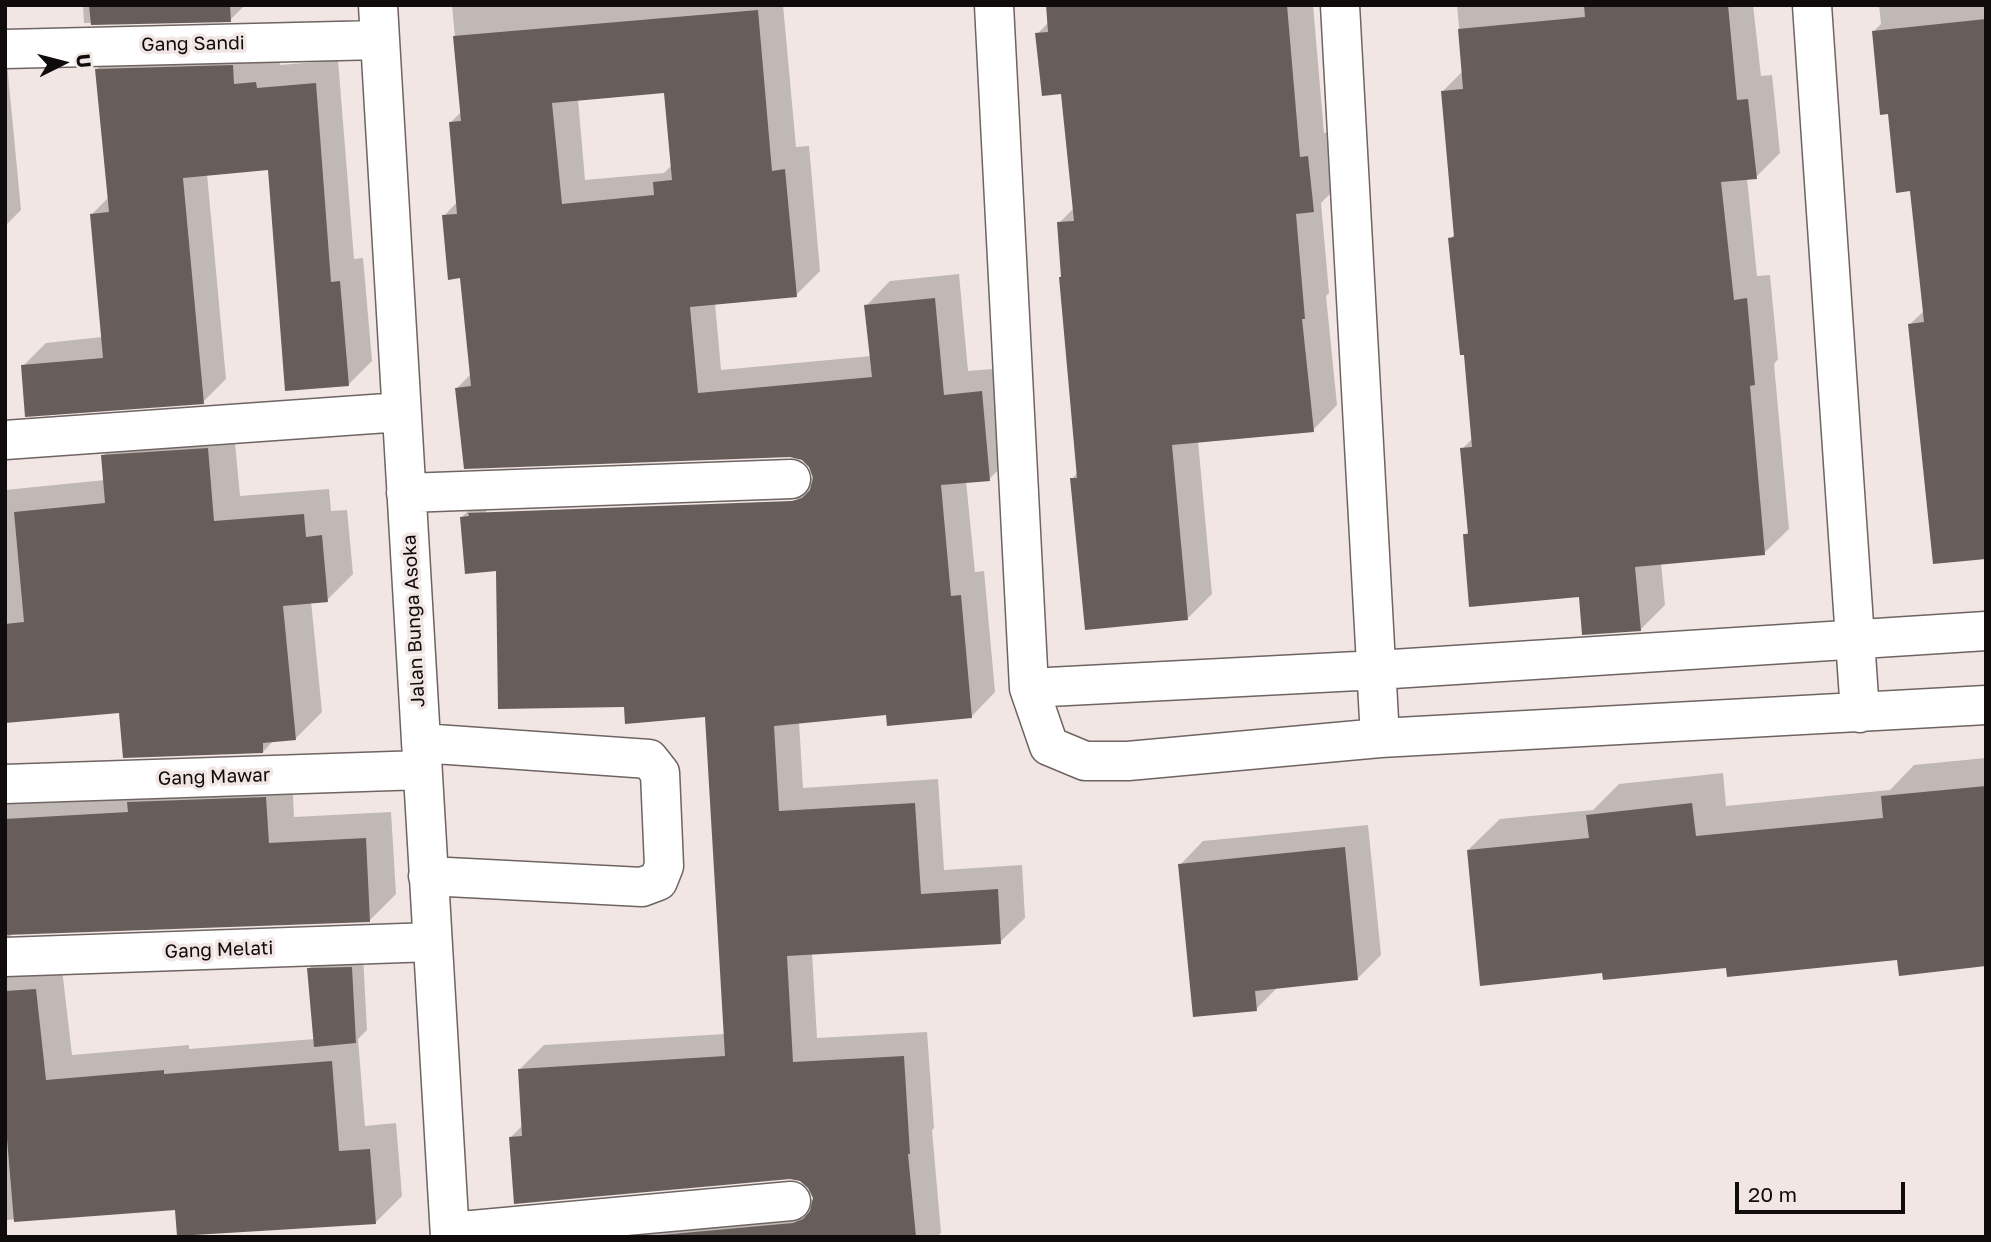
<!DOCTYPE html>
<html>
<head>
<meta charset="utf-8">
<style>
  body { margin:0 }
  #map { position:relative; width:1991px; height:1242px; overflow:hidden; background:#f1e6e3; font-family:"Golos Text",sans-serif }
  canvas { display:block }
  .frame { position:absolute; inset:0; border:7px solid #0f0c0b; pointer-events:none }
  .north { position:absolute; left:28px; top:28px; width:70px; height:70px; -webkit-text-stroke:5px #f1e6e3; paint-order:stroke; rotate:84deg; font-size:19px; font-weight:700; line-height:28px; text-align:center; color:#0f0c0b }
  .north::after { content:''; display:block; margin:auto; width:24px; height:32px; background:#0f0c0b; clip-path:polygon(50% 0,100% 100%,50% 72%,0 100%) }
  .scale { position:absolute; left:1735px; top:1182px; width:170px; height:32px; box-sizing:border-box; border:4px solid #0f0c0b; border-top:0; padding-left:9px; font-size:21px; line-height:24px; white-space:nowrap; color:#0f0c0b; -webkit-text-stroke:5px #f1e6e3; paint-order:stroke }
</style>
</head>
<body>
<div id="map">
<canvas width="1991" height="1242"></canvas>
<div class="frame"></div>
<div class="north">U</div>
<div class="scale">20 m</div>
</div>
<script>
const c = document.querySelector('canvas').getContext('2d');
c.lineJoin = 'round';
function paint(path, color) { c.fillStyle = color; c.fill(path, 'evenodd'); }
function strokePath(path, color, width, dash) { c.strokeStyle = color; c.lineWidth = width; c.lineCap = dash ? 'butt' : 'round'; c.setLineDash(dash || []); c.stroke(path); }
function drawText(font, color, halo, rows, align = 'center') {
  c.font = font + ' "Golos Text",sans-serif'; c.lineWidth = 7; c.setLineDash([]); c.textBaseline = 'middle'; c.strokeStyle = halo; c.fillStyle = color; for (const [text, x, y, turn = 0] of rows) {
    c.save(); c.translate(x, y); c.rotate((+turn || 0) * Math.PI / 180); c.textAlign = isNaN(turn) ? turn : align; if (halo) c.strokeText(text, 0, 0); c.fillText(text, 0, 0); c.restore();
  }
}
paint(new Path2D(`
  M83 5H245L230 20 84 23Z
  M452 5H783L796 147 809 146 820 271 796 295 715 303 721 370 872 356 866 306 890 281 959 274 968 371 1005 368 1014 455 989 479 966 481 975 572 984 571 995 692 971 717 888 713 799 722 803 788 938 779 944 870 1022 865 1025 918 1000 942 812 953 817 1038 927 1032 934 1128 932 1130 941 1233 937 1237H519L530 1225 815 1200 810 1187 800 1179 511 1137 523 1125 520 1069 544 1045 725 1034 707 715 625 706 498 569 462 517 486 493 494 489 815 477 811 466 803 458 457 388 471 374 461 277 444 216 458 201 451 122 462 111ZM666 91 672 165 664 173 585 180 578 99ZM800 499 801 502 486 514V510Z
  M1048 5H1313L1324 133 1332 132 1338 186 1321 203 1329 293 1326 296 1337 405 1313 430 1198 441 1212 594 1188 618 1072 479 1078 472 1059 223 1074 208 1062 92 1037 34 1049 22Z
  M1457 5H1753L1761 76 1772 75 1780 153 1756 177 1747 178 1757 276 1770 275 1778 359 1774 364 1789 529 1764 553 1661 563 1665 605 1641 629 1580 595 1465 535 1470 530 1462 449 1473 438 1465 353 1450 239 1455 234 1442 92 1463 71Z
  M1879 5H1986V558L1910 324 1925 310 1912 189 1890 112 1874 31 1881 24Z
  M5 43 21 210 5 226Z
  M120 46 279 60 280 65 338 60 354 259 363 258 372 361 349 384 270 168 207 174 226 379 203 402 23 366 46 343 102 337 91 215 109 197 97 69Z
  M233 422 240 496 329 489 331 511 347 510 353 574 327 600 311 601 322 712 296 738 274 740 263 752 121 711 5 721V490L105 480 103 456 129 430Z
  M1986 758V965L1899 958 1604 971 1468 850 1500 819 1593 810 1619 784 1723 773 1726 806 1890 790 1914 765Z
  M292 772 294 817 391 812 396 894 369 921 10 933 13 943 60 952 72 1055 189 1045V1049L315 1039 309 969 320 957 363 956 367 1030 358 1039 365 1126 396 1123 402 1196 376 1222 177 1208 5 1220V795Z
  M1368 825 1381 955 1357 979 1278 987 1256 1009 1180 865 1203 841Z`), '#0003');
paint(new Path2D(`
  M89 5H230L231 22 91 25Z
  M1046 5H1287L1300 157 1308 156 1314 212 1296 214 1305 319H1302L1314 432 1172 445 1188 620 1085 630 1070 478H1077L1059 277H1061L1057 222 1074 221 1061 94 1042 96 1035 33 1048 32Z
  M1584 5H1728L1737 100 1748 99 1757 179 1721 182 1734 300 1747 298 1755 385 1750 386 1765 555 1635 567 1641 631 1582 635 1579 597 1469 607 1463 534H1468L1460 448 1472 447 1464 355H1460L1448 238 1454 237 1441 91 1463 89 1458 29 1585 17Z
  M758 10 772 171 785 169 797 297 690 307 698 393 872 377 864 305 935 298 944 395 982 391 990 481 941 485 951 596 961 595 972 718 887 726 886 715 774 726 779 811 915 803 921 894 998 889 1001 944 787 956 793 1062 904 1056 910 1154H908L916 1237H639L793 1223 803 1219 810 1211 813 1198 808 1188 800 1181 790 1179 514 1204 509 1137 522 1136 518 1069 725 1056 705 717 625 724 624 707 498 709 496 571 465 574 460 517 469 516 468 513 792 501 802 498 810 490 813 478 809 467 802 460 790 457 464 469 455 388 471 386 460 278 448 280 442 215 457 214 449 122 461 121 453 36ZM664 93 672 180 653 182 654 195 562 204 552 103Z
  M1986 19V559L1933 564 1908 324 1924 322 1910 191 1896 193 1888 114 1880 115 1872 31Z
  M233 65 234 84 256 82 257 88 316 83 331 282 340 281 349 386 285 391 268 170 183 178 204 404 25 417 21 365 103 358 90 214 109 212 95 69Z
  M208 448 214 521 304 514 306 537 322 535 328 602 283 606 296 740 263 743V753L123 758 119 713 5 723V624L24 622 14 512 105 503 101 455Z
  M1986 786V966L1899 976 1897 960 1727 977 1726 968 1603 980 1602 973 1480 986 1467 850 1589 838 1586 815 1692 803 1696 836 1883 818 1881 796Z
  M266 797 269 843 366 838 370 922 5 935V819L128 812 127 802Z
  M1345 847 1358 980 1255 991 1257 1011 1193 1017 1178 864Z
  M352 967 356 1043 314 1047 307 968Z
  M36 989 46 1080 164 1070V1074L332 1061 339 1151 370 1149 376 1224 177 1236 175 1210 14 1222 5 1115V991Z`), '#675e5c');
const minor = new Path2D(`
  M378 5 450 1237
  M994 5 1029 688 1049 746 1085 761H1128L1380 738 1986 705
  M1340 5 1380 738
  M1812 5 1860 713
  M5 49 380 40
  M5 440 401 412
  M406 493 791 479
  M1029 688 1377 670 1986 631
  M421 743 649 759 660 773 664 866 658 881 642 887 428 876
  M5 784 422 770
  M5 957 432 942
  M450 1232 791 1201`);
strokePath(minor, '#6e6462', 41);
strokePath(minor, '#fff', 38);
drawText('19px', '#0f0c0b', '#f1e6e3', [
  ["Gang Sandi",193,44,-1],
  ["Jalan Bunga Asoka",414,621,-93],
  ["Gang Mawar",214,777,-2],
  ["Gang Melati",219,950,-2]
]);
</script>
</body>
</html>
